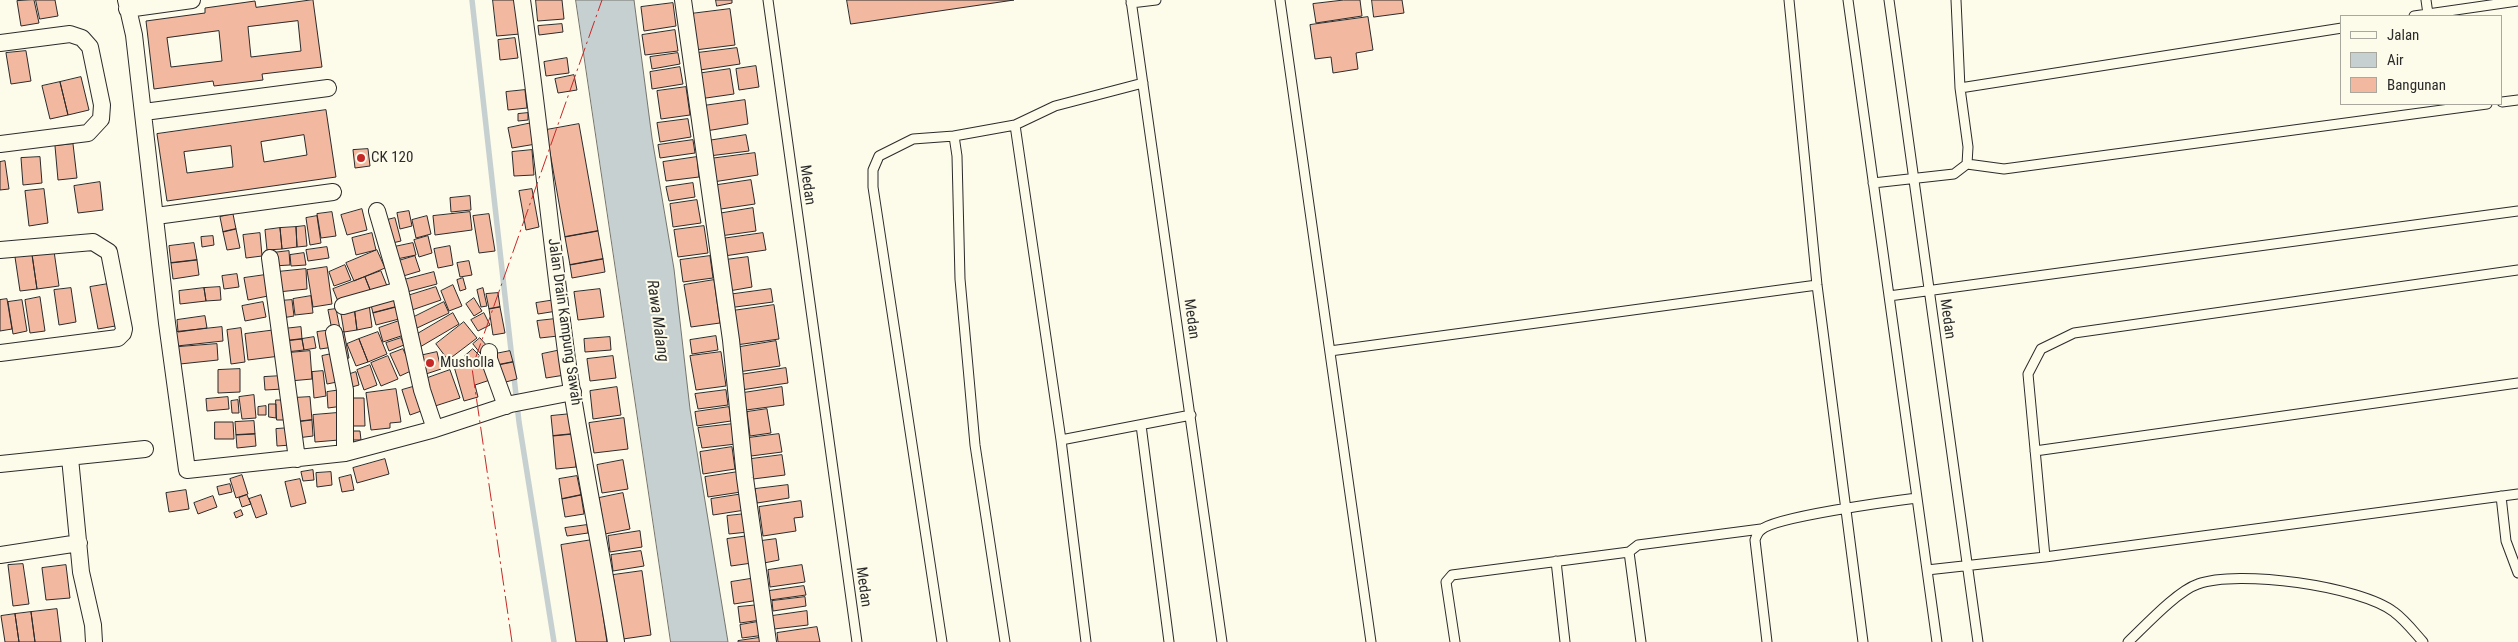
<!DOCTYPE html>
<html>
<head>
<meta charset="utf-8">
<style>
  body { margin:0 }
  #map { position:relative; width:2518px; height:642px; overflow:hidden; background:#fdfbea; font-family:"Roboto Condensed",sans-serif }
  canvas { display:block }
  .legend { position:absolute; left:2340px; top:15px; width:162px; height:90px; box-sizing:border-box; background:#fdfbea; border:1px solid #a9a89e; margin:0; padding:6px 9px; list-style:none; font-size:15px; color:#2b2b2b }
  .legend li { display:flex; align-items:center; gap:10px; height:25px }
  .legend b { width:25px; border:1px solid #a9a89e }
</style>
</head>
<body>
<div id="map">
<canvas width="2518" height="642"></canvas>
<ul class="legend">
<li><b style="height:6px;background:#fdfbea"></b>Jalan</li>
<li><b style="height:14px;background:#c7d0d0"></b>Air</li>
<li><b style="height:14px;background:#f2b8a0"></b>Bangunan</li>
</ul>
</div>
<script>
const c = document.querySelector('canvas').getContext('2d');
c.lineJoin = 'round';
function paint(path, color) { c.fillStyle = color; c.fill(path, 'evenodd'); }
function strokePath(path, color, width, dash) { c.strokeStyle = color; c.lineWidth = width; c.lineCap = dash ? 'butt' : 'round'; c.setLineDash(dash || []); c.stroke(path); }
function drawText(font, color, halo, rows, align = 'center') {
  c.font = font + ' "Roboto Condensed",sans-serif'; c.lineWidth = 4; c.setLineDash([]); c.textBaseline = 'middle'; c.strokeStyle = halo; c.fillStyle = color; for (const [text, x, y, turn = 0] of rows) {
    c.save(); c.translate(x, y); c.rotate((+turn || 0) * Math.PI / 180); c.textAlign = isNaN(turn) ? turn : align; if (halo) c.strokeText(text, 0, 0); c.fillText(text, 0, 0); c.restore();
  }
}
const water = new Path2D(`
  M576 0H634L652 138 674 269 690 409 728 642H671Z`);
paint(water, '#c7d0d0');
strokePath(water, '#74746e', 1);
strokePath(new Path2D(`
  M472 0 519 422 554 642`), '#c7d0d0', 5.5);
const building = new Path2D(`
  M34 0 39 23 21 26 17 1Z
  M36 0H55L58 16 40 19Z
  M313 0 322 67 262 74 263 80 214 86 213 81 154 89 146 21 205 13V8L255 1 256 7ZM298 21 301 51 251 57 248 27ZM219 31 222 61 171 67 167 38Z
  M493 0H515L520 34 497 36Z
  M536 0H562L564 19 538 21Z
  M716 0H732V3L717 6Z
  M847 0H1014L851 24Z
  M1344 0H1360L1362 16 1316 23 1313 4Z
  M1372 0H1402L1404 13 1374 17Z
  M673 3 676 26 644 31 641 7Z
  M730 9 735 45 695 50 690 14Z
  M1368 17 1373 50 1356 53 1358 69 1333 73 1331 57 1315 59 1310 25Z
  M562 24 563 32 539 35 538 26Z
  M675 30 678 51 645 55 642 35Z
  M515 38 518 58 500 60 498 40Z
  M737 48 740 64 700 70 697 53Z
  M26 51 31 81 11 84 6 53Z
  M678 53 680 64 652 69 650 57Z
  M567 58 569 73 546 76 544 62Z
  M756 66 759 87 739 90 736 69Z
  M680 67 683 84 652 89 650 72Z
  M730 69 734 94 699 99 696 74Z
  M574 75 577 90 558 93 555 79Z
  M81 77 89 110 68 115 60 82Z
  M60 82 68 115 50 119 42 86Z
  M686 87 690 115 661 119 657 91Z
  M525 90 527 108 508 110 506 92Z
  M745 100 748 124 706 131 703 106Z
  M326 110 336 177 167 201 157 134ZM304 135 307 155 264 162 261 142ZM231 146 233 167 187 173 184 152Z
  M528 113V120L518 121V114Z
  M688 119 691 137 660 142 657 123Z
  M532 123 536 144 512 148 508 128Z
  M579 124 598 231 565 237 546 130Z
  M746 135 749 151 709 156 707 141Z
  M693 140 695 153 660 158 658 145Z
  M73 144 77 178 58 180 55 146Z
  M368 149 370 166 355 168 353 150Z
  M532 150 534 175 514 176 512 152Z
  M755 153 758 175 713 182 709 159Z
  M40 157 42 183 23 185 21 158Z
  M697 157 699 177 666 181 663 162Z
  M5 161 9 189 0 190V162Z
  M751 180 755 204 714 210 711 186Z
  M100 182 103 210 78 213 74 186Z
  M693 183 695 197 669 201 666 187Z
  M44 189 48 223 29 226 25 191Z
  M532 189 539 227 526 230 519 191Z
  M470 196 471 210 451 212 450 198Z
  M697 200 701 223 673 227 670 204Z
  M753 208 756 231 720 236 717 214Z
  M362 209 367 230 347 235 341 215Z
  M409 211 412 226 400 229 397 213Z
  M332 212 336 236 321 238 317 214Z
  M470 212 472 230 435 235 433 216Z
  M233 214 236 229 223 232 220 217Z
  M489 214 495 251 479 253 473 216Z
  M317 216 321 243 310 245 306 218Z
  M427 216 431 234 416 238 412 220Z
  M395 218 401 241 388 244 383 221Z
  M305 226 307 246 297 247 296 227Z
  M704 226 708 253 678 257 674 230Z
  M296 227 297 247 282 249 280 228Z
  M280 228 282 249 267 250 265 230Z
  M236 229 240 248 227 250 223 232Z
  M598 231 603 259 570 265 565 237Z
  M260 233 262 256 246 258 243 235Z
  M372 233 376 250 356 255 352 238Z
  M763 233 766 250 724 256 721 239Z
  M213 236 214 245 202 247 201 237Z
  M428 236 432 253 419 257 414 240Z
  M194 243 197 260 171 263 169 246Z
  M413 243 416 255 397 259 394 247Z
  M450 246 453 265 438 268 434 249Z
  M327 247 329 258 308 261 306 250Z
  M377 250 385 268 354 281 346 263Z
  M54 251 59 286 37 289 32 254Z
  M289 251 290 265 273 266 272 253Z
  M304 253 306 265 291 266 290 255Z
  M32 255 37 289 20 291 15 257Z
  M415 256 420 271 400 277 395 262Z
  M710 256 713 278 683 282 680 260Z
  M748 257 752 287 729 291 725 260Z
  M603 259 605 272 572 278 570 265Z
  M197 260 199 275 173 279 171 263Z
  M469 261 472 275 460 277 457 263Z
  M345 265 351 280 334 286 329 272Z
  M327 267 332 304 313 307 307 270Z
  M306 269 307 289 278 292 277 272Z
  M381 271 387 286 371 292 365 277Z
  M434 272 437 284 403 293 400 281Z
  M237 274 239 287 224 289 222 276Z
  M265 275 268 296 248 300 244 278Z
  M365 277 371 292 339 304 333 289Z
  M463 278 466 289 460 291 457 280Z
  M714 280 720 323 691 327 684 285Z
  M114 283 121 325 98 329 90 287Z
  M453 285 462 306 449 311 441 291Z
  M220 287 221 300 206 301 204 288Z
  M436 287 441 300 409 311 404 297Z
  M71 288 76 322 59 325 54 290Z
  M204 288 206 301 180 304 179 291Z
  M483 288 487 306 481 307 477 290Z
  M600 289 604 317 578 320 574 292Z
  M771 289 773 302 728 308 727 295Z
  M498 293 500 307 489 309 486 294Z
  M393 295 396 307 373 313 370 301Z
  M311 296 313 313 295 315 293 299Z
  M40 297 45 331 30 333 25 300Z
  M474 298 482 311 474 316 466 304Z
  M7 299 12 329 0 331V300Z
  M22 300 27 331 13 334 8 302Z
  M292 300 294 316 282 318 279 301Z
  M555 300 557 311 538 314 536 303Z
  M263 302 266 317 245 321 242 306Z
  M444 302 449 313 417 328 412 318Z
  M369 304 372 327 357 330 354 306Z
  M774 305 779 339 736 345 732 311Z
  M354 306 357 330 344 332 340 308Z
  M396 307 399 319 376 325 373 313Z
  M500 307 505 333 493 335 489 309Z
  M336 309 340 329 332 330 328 310Z
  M453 313 459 324 420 347 414 336Z
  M484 313 490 325 478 331 471 320Z
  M205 316 207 328 178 332 177 320Z
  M555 319 558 336 540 338 537 321Z
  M399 321 404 335 383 342 379 328Z
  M464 322 477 338 448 360 436 344Z
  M222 327 223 341 177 346 176 332Z
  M301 327 302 339 285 341 283 329Z
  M241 328 245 362 231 364 227 330Z
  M276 330 280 356 248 360 245 334Z
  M332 330 334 347 320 349 317 332Z
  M344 332 349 358 341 360 336 334Z
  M378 332 387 354 368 362 359 339Z
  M716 336 718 350 692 354 690 340Z
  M314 337 316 348 304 350 302 339Z
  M610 337 611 350 585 352 584 339Z
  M401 338 404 345 389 351 386 343Z
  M480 338 488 347 480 353 473 344Z
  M302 339 304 350 286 352 285 341Z
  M359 339 368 362 356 366 347 344Z
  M776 341 780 366 738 372 734 348Z
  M217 344 218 360 180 364 178 347Z
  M403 349 413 370 400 376 390 354Z
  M473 349 480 356 471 363 465 356Z
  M561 350 565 375 546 378 542 354Z
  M310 351 312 379 290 381 288 353Z
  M510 351 513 362 498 365 495 354Z
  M437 352 441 369 423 375 419 356Z
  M721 352 726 386 696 390 690 356Z
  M336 353 342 381 327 384 322 356Z
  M388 356 398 379 381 386 371 363Z
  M613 356 616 378 590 381 587 359Z
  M466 359 469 367 485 362 490 380 475 385 478 397 464 401 453 363Z
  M513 362 517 379 502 383 498 365Z
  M370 365 377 385 364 390 357 370Z
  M786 368 788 383 741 390 739 375Z
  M240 369V392L218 393V370Z
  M450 370 460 398 432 407 422 380Z
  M323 371 326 396 314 398 312 372Z
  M356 372 359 385 348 388 344 376Z
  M282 376 283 389 265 390 264 377Z
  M416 386 424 410 410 415 402 390Z
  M617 387 621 415 593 419 590 391Z
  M782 387 784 405 746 410 743 393Z
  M396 389 401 422 390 423V428L371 430 366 393Z
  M341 390 343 406 328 408 327 392Z
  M726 390 728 405 698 409 695 394Z
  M254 395 256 418 242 419 239 397Z
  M228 397 229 409 207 411 206 399Z
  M310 397 312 420 295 422 293 398Z
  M347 398H364L365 426H348Z
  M238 400 239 413H232L231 401Z
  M276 400H287V420H277Z
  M269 404H276V418L269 417Z
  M266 406V415H258V407Z
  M729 407 731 421 697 426 695 412Z
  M767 409 771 433 750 436 747 412Z
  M337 413 339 440 315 442 313 415Z
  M571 414 573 434 553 436 551 416Z
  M624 418 628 449 594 453 589 423Z
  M312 420 313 436 297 438 295 422Z
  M254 421 255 434 236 435 235 422Z
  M215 422H233L234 439H215Z
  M733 424 736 444 702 448 698 428Z
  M290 428 291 445 277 446 276 429Z
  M348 431H360L361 440H349Z
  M255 434 256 446 237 448 236 435Z
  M573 434 576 467 556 469 553 436Z
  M779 434 782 452 751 456 748 438Z
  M732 447 735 469 703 474 700 452Z
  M782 455 785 475 753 479 751 459Z
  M385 459 389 474 357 483 353 468Z
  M623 460 628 489 602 493 597 465Z
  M313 470 314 480 303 481 301 472Z
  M331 472 332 485 317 487 316 473Z
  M738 472 741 492 708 497 705 477Z
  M242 475 248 494 236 498 230 479Z
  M351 475 354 490 342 492 339 478Z
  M577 476 581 495 562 499 559 479Z
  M300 479 306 503 291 507 285 482Z
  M230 484 232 492 219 495 217 487Z
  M788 485 789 498 757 503 755 489Z
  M186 490 189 509 169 512 166 493Z
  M623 493 630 529 605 534 599 498Z
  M743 494 745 510 713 515 711 499Z
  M247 495 251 504 242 507 239 498Z
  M261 495 267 514 256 518 249 499Z
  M581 495 584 514 565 517 562 499Z
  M213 496 217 507 198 514 194 503Z
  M801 501 803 517 794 518 796 531 763 536 759 507Z
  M241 510 243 515 236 518 234 513Z
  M745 514 748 532 729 534 727 516Z
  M587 525 588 533 567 536 565 528Z
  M640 531 642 547 610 552 608 536Z
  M748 536 752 563 731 566 727 539Z
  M776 539 779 560 764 563 761 541Z
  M592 540 607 642H576L561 545Z
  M641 551 644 566 613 571 611 555Z
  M23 564 29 604 13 606 8 565Z
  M66 565 70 598 46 600 42 568Z
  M802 565 805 582 770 587 768 570Z
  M642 571 651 635 623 639 613 575Z
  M756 578 759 600 734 604 731 582Z
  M804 586 806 595 770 600 769 591Z
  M805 597 806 606 773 611 772 601Z
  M759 605 761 620 740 623 738 607Z
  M57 609 61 642H35L31 612Z
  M807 611 808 625 774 629 772 616Z
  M31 612 35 642H19L15 614Z
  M15 614 19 642H5L1 616Z
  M763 621 765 635 742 638 740 625Z
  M817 627 820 642H778L777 633Z
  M765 637 766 642H738V641Z`);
paint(building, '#f2b8a0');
strokePath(building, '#2b2b2b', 1);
const service = new Path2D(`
  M768 0 857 642
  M1131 0 1222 642
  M1280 0 1371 642
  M1789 0 1817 285 1863 642
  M1848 0 1937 642
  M1889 0 1978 642
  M2426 0 2428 14
  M1131 3 1156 0
  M2414 16 2518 1
  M1960 88 2342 28
  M2502 102 2518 100
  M1015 125 1061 440
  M1967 164 2004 169 2487 104
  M1873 183 1954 174 1967 164 1968 147 1960 88 1956 0
  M1889 296 2518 211
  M1330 351 1817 285
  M1141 425 1169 642
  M2035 451 2518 383
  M2501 496 2506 541 2518 573
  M2045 557 2028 374 2041 349 2074 333 2518 270
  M1556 561 1565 642
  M1927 570 2045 557 2518 494
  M942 642 873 187V170L879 156 913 139 954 136
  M1005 642 975 445 969 378 960 279 957 156 954 136 1015 125 1055 106 1143 83
  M1086 642 1061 440 1191 415
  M1455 642 1446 582 1452 575 1629 552
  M1641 642 1629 552 1638 545 1761 529
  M1767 642 1755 540C1756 537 1758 532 1761 530 1773 517 1893 501 1917 498
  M2128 642C2145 626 2177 591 2198 584 2237 569 2360 586 2394 612 2405 620 2414 632 2423 642`);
const minor = new Path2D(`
  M126 0 134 35 167 323 187 470 345 453 435 429 511 404 573 392
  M522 0C539 119 551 240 567 359 581 454 601 548 616 642
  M683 0 731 340 745 478 768 642
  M127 9 192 0
  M0 43 70 34 82 38 90 47 102 105 101 119 88 133 0 144
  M144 112 328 88
  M377 211 400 290 422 390 435 429
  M156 216 333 192
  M0 250 93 242 109 252 124 329 123 333 118 338 0 353
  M270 258 297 459
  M343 306 400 290
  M334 333 345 390V453
  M489 352V359L506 406
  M70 458 81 572 93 625 94 642
  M0 464 145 449
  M0 555 79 543`);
strokePath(service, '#2b2b2b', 11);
strokePath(minor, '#2b2b2b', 18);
strokePath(service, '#fdfbea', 9);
strokePath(minor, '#fdfbea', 16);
strokePath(new Path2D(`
  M512 642 472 368 602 0`), '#c62828', 1, [18, 4, 2.5, 4]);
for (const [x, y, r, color] of [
  [361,158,5,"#c62828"],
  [430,363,5,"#c62828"]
]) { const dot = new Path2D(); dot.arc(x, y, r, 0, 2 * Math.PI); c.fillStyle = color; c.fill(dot); strokePath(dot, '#fdfbea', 2); }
drawText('15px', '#2b2b2b', '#fdfbea', [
  ["CK 120",371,158],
  ["Musholla",440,363]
], 'left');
drawText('15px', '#2b2b2b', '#fdfbea', [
  ["Medan",807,185,82],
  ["Medan",1191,319,82],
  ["Medan",1947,319,82],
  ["Jalan Drain Kampung Sawah",564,322,82],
  ["Medan",863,587,82]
]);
drawText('italic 16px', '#2b2b2b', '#fdfbea', [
  ["Rawa Malang",657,321,82]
]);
</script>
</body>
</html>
